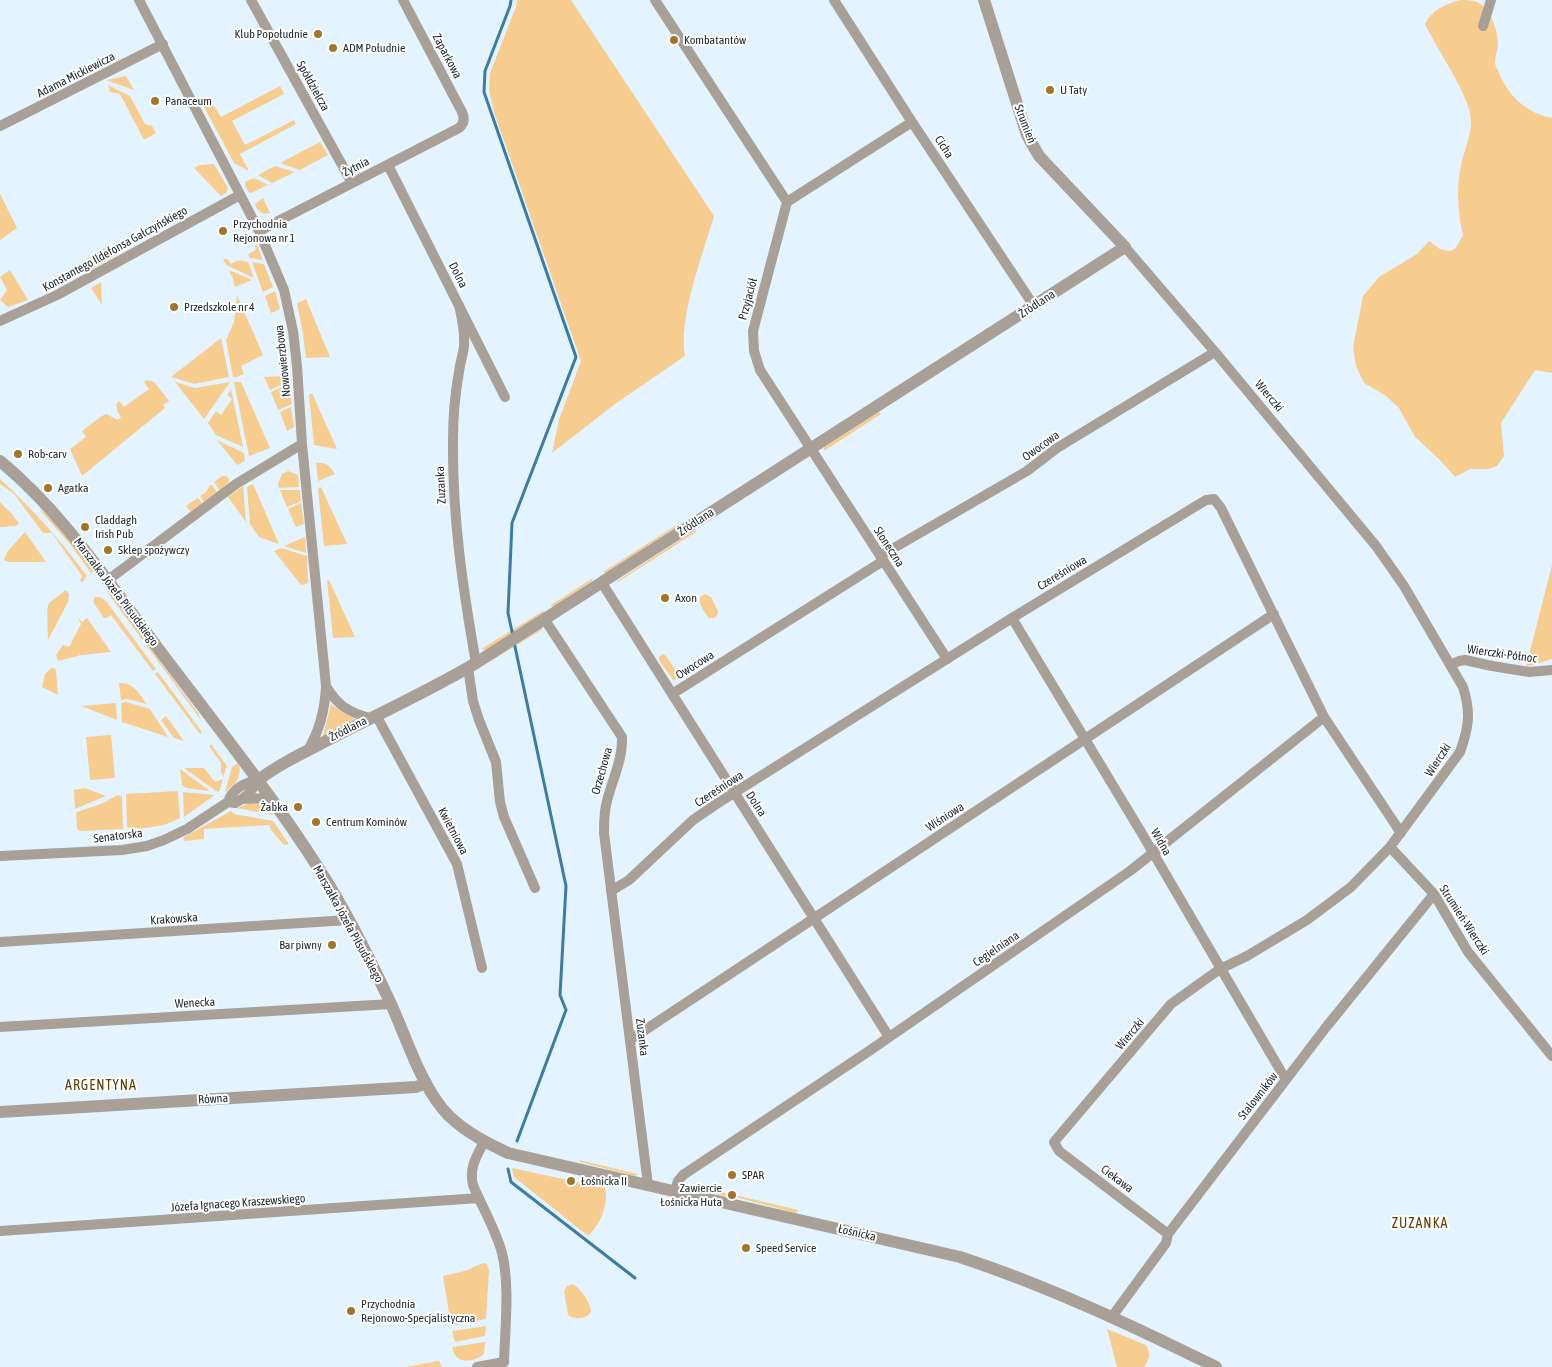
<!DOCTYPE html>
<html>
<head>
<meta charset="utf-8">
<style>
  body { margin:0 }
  canvas { display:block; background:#e3f3ff }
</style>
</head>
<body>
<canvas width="1552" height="1367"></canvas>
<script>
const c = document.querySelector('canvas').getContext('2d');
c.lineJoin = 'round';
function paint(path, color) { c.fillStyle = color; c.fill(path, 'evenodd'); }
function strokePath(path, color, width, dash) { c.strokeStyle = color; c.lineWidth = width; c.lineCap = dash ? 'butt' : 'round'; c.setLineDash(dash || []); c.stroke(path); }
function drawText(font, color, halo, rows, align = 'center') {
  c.font = font + ' "Asap Condensed",sans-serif'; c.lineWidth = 4; c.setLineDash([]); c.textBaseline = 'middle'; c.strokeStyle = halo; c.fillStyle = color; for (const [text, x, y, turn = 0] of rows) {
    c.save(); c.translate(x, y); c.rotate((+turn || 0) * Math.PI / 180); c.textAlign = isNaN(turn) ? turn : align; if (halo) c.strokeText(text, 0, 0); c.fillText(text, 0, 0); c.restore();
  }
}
paint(new Path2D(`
  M517 0H571L714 216C703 254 678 318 685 356L615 404 552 453 559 420 581 361 494 112 489 91 490 73 516 7Z
  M1461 0C1466 0 1474 0 1479 3 1491 11 1498 30 1498 44 1498 50 1495 56 1495 62 1495 66 1498 70 1499 73 1508 96 1528 114 1552 118V373L1535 370 1501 423 1504 456 1497 466 1488 469H1470L1455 477 1439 459 1415 437 1399 408 1385 395 1364 383 1356 366 1353 347 1363 296 1379 277 1417 254 1429 241 1440 249 1450 251 1456 248 1463 235C1458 215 1456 186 1461 166 1463 155 1472 132 1471 121 1471 97 1436 48 1425 24 1432 10 1445 4 1461 0Z
  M126 76 134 90 106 80H107Z
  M108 85 130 96 145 124 152 126 156 133 144 140 120 94 110 92Z
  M280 86 284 94 232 121 245 145 294 120 296 124 240 154 249 171 234 163 203 105 211 101 221 117Z
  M320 142 328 155 300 170 280 163Z
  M214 164 228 188 226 193 221 196 194 168 200 165Z
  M275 166 295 172 272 183 258 175Z
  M254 178 268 185 251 193 248 192 245 185V182Z
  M0 194 17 228 0 240Z
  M263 198 270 213 263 214 257 209 255 204Z
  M109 245 115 256 107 261 101 250Z
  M257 245 263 260 250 258 248 254 256 250 255 246Z
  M99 251 105 262 84 273 79 264Z
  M223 259H227L231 264 238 260 248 262 254 278 226 265Z
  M252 262 264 264 273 287 263 292Z
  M76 267 81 274 61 285 57 279Z
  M10 270 28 300 8 307 0 300 7 290 0 277Z
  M229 270 252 280 235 287 233 279Z
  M101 282 102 305 91 288Z
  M275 291 280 309 271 313 265 296Z
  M237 295 263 355 241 366 244 374 237 377H233L226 340 234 322Z
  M306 299 330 357 306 358 303 334 297 303Z
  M221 338 229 377 194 384 171 377Z
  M284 376 285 383 270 390 264 377Z
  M146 380 152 381 155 383 169 401 163 405 165 408 82 476 70 449 86 437 82 431 102 416 106 414 118 420 121 417 118 413 116 404 119 401 124 407 149 389 144 382Z
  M175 382 195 388 230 382 204 419Z
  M234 382H241L270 448 249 456Z
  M289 384 292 404 278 410 271 392Z
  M231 389 243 447 216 435 208 423 216 411 221 415 232 399 227 395Z
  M312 393 337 449 314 445 309 395Z
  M291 407 294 427 287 431 280 412Z
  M879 412 881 414 824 451V447Z
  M217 440 244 453 245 461 237 465Z
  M316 463C326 462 330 466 335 474L318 481Z
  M288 471 298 475 299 487 279 488 278 484 282 474Z
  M222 476H226L229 479V482L220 491 214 482Z
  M0 479C33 509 61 541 87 576L83 582 80 581 82 576 52 533H43L14 494 0 484Z
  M253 484 279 544 259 537 250 524 247 487Z
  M210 485H212L217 492 204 502 200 496 206 492Z
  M243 486 246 522 228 497Z
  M321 487 347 544 324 546 318 489Z
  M280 490H300L301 501 287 507Z
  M198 498 202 503 191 512 186 506Z
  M0 502 11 513 19 523 16 526 0 527Z
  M301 503 304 524 296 527 288 509Z
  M39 509C56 518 81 555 94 572L91 573 70 544Z
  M678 524V526L606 573 603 572Z
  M695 530 696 532 618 582 617 581Z
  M25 532 46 562H9L4 560 7 552Z
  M305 537 306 553 284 546Z
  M281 548 307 556 308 583 301 585 274 551Z
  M1552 565V659L1526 667Z
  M593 578 592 581 553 607 551 605Z
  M327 580H329L355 637 333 638Z
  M66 590 69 594 68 602 48 640 47 609 49 603Z
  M108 593H110L198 713 201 720Z
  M705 594 711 597 718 611 717 616 714 618H709C705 613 698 604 700 597Z
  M95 597H100L106 601 156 669 153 671 111 615 106 618H104L93 602Z
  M543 611 545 612 486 650 481 649Z
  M77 616 82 622 87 618 111 652 81 655 58 661 56 655 63 645 69 647 81 624Z
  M541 628 543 629 473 672 477 668Z
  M663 654 666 656 681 678 673 680 659 660V657Z
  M51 668H54L56 670 58 695 42 687 45 674Z
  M158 672 202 732 200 734 155 674Z
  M119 683C134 682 139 694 147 704L127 699 121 700Z
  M126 702 150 709 168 737 122 722 121 703Z
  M116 703 117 720 81 706Z
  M331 704 343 713 355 719 323 736Z
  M166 716 184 741 174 738 161 720Z
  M111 735 115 778 90 780 86 737Z
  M211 744 227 766 223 777 221 771V763L209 746Z
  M238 763C243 776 235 785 225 792L232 767Z
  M184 768H204L215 782 223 779 219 792 216 791Z
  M180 769 210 791 186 788 182 785Z
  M85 788 106 796 75 809 74 790Z
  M178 791 180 818C164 827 147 828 130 829L127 826 126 794Z
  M183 792 214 795H215L184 817Z
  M118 795 122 797 123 829 79 831 77 828 76 814 77 812 101 804Z
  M250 803C262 803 267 806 274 815L236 808Z
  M231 811 234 814 273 821 289 844 284 845 271 830 269 825 204 829V839L185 841 183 839 184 837Z
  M579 1160 638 1174 635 1176 580 1162Z
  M512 1168 605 1188C609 1205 600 1225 588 1236L514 1177Z
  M692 1185 729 1194V1197L696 1190Z
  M735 1195 798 1210 796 1213 735 1197Z
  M483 1263 487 1264 489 1271 486 1319 451 1326 443 1276 465 1271Z
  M573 1284C581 1289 591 1303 591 1312 587 1319 574 1320 568 1315L564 1291 567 1286Z
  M486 1326 485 1336 455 1342 452 1331Z
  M1107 1329 1146 1345C1151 1354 1150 1359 1144 1367H1117Z
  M485 1342 484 1354C479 1359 464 1364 458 1358 455 1356 453 1351 452 1347Z
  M439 1361 442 1367H406Z`), '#f7cd8f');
strokePath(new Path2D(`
  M511 0 510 6 485 71 484 92 576 357 512 523 508 613 513 636
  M514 642 566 886 560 995 566 1010 517 1141
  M508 1169 511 1182 635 1278`), '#3c7ca4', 3);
strokePath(new Path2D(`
  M139 0 259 231 284 290 293 331 297 366 302 444 326 686C325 710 320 730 308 750
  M251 0 352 183
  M655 0 787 202 753 331 754 351 760 370 947 659
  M834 0 912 122 1034 306
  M1483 26 1491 0
  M0 126 163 44
  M388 165 505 397
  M787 202 912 122
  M259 231 459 128C464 124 465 119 462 112L403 0
  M1125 247 1215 352 1376 546 1404 586 1463 687C1471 712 1469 727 1460 752L1390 847 1351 887 1307 920 1247 956 1220 969 1171 1004 1054 1142 1059 1151 1168 1234
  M459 305C462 318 465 332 464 346 463 355 460 363 459 372 455 394 453 418 453 440 452 515 463 590 476 663
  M0 321 57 295 240 195
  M880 556 1027 471 1057 448 1215 352
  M108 580 236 484 302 444
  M602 583 889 1037
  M1012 618 1141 832 1286 1080
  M545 620 622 737C623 759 612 781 607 801 604 811 604 822 604 833L648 1185
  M1450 665 1459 661 1465 660 1492 666 1529 672 1552 670
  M468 668 473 701 479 720 496 762 500 802 504 817 535 888
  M326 686C338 706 348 712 370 718
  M672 694 883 561
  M376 715 457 864 482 968
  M242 799 270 798
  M228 802 235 803C246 797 252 792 257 781
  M1390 847 1434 894 1468 952 1552 1056
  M0 856 122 850 147 846 164 840 187 829 228 802C232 789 245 782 257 781
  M611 891 629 880 693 820 718 803 1012 618 1206 500 1214 499 1221 508 1324 717 1401 833
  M0 942 349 920
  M0 1027 391 1004
  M630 1040 1274 614
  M675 1190 678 1181 683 1175 869 1051 1130 871 1324 717
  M0 1231 479 1198
  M1111 1318 1166 1243 1168 1234 1327 1026 1434 894
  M477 1367 504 1362C505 1329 510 1285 502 1253 496 1230 482 1207 473 1185 469 1168 476 1157 484 1142`), '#a8a096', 10);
strokePath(new Path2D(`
  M0 461C63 513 108 582 157 647 212 720 270 792 319 869 347 912 370 959 391 1004 407 1039 422 1089 449 1116 467 1133 487 1143 508 1153L960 1257C1048 1286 1133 1326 1216 1367
  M257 781C279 764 305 752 330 739 378 714 429 691 476 663L1125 247 1039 156 1027 135 984 0
  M0 1112 416 1087 426 1083`), '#a8a096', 12);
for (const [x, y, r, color] of [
  [318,34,5,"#a27527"],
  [674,40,5,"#a27527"],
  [333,48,5,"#a27527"],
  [1050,90,5,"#a27527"],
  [155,101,5,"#a27527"],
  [223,231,5,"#a27527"],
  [174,307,5,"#a27527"],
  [18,454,5,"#a27527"],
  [48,488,5,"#a27527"],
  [85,527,5,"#a27527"],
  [108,550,5,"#a27527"],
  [665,598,5,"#a27527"],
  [298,807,5,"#a27527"],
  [316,822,5,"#a27527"],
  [332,945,5,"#a27527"],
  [732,1175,5,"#a27527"],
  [571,1181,5,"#a27527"],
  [732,1195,5,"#a27527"],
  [746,1248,5,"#a27527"],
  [351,1311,5,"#a27527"]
]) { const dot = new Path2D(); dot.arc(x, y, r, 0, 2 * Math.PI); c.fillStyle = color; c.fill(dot); strokePath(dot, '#fff', 2); }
drawText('12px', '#222c33', '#fff', [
  ["Klub Popołudnie",308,34,"right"],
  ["Kombatantów",684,40],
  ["ADM Południe",343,48],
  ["U Taty",1060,90],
  ["Panaceum",165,101],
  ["Przychodnia",233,224],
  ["Rejonowa nr 1",233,238],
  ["Przedszkole nr 4",184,307],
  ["Rob-carv",28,454],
  ["Agatka",58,488],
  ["Claddagh",95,520],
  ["Irish Pub",95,534],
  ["Sklep spożywczy",118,550],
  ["Axon",675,598],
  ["Żabka",288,807,"right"],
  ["Centrum Kominów",326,822],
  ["Bar piwny",322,945,"right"],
  ["SPAR",742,1175],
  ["Łośnicka II",581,1181],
  ["Zawiercie",722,1188,"right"],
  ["Łośnicka Huta",722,1202,"right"],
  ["Speed Service",756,1248],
  ["Przychodnia",361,1304],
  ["Rejonowo-Specjalistyczna",361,1318]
], 'left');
drawText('12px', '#222c33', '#fff', [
  ["Zaparkowa",447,56,62],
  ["Adama Mickiewicza",76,75,-27],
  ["Spółdzielcza",313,86,61],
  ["Strumień",1025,124,69],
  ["Cicha",944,147,57],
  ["Żytnia",356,167,-27],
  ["Konstantego Ildefonsa Gałczyńskiego",115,249,-29],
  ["Dolna",458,275,63],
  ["Przyjaciół",748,299,-75],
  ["Źródlana",1037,304,-33],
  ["Nowowierzbowa",283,361,-96],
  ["Wierczki",1269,396,50],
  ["Owocowa",1041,446,-36],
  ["Zuzanka",441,485,-93],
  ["Źródlana",696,522,-33],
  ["Słoneczna",889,547,57],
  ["Czereśniowa",1062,573,-31],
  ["Marszałka Józefa Piłsudskiego",116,592,53],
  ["Wierczki-Północ",1502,654,8],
  ["Owocowa",695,665,-32],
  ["Źródlana",348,729,-27],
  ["Wierczki",1438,760,-57],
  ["Orzechowa",602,771,-74],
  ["Czereśniowa",719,789,-33],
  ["Dolna",756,804,57],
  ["Wiśniowa",945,817,-33],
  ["Kwietniowa",453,831,62],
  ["Senatorska",118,836,-7],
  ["Widna",1161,842,60],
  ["Krakowska",174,919,-4],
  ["Strumień-Wierczki",1464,920,57],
  ["Marszałka Józefa Piłsudskiego",348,924,61],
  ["Cegielniana",996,949,-34],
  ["Wenecka",195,1003,-3],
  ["Wierczki",1130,1034,-50],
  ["Zuzanka",642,1037,83],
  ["Stalowników",1258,1096,-52],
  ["Równa",213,1099,-3],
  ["Ciekawa",1117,1179,37],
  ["Józefa Ignacego Kraszewskiego",238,1203,-4],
  ["Łośnicka",857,1233,13]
]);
c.letterSpacing = '1px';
drawText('14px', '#604207', '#fff', [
  ["ARGENTYNA",101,1086],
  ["ZUZANKA",1420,1224]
]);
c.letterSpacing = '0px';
</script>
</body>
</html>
